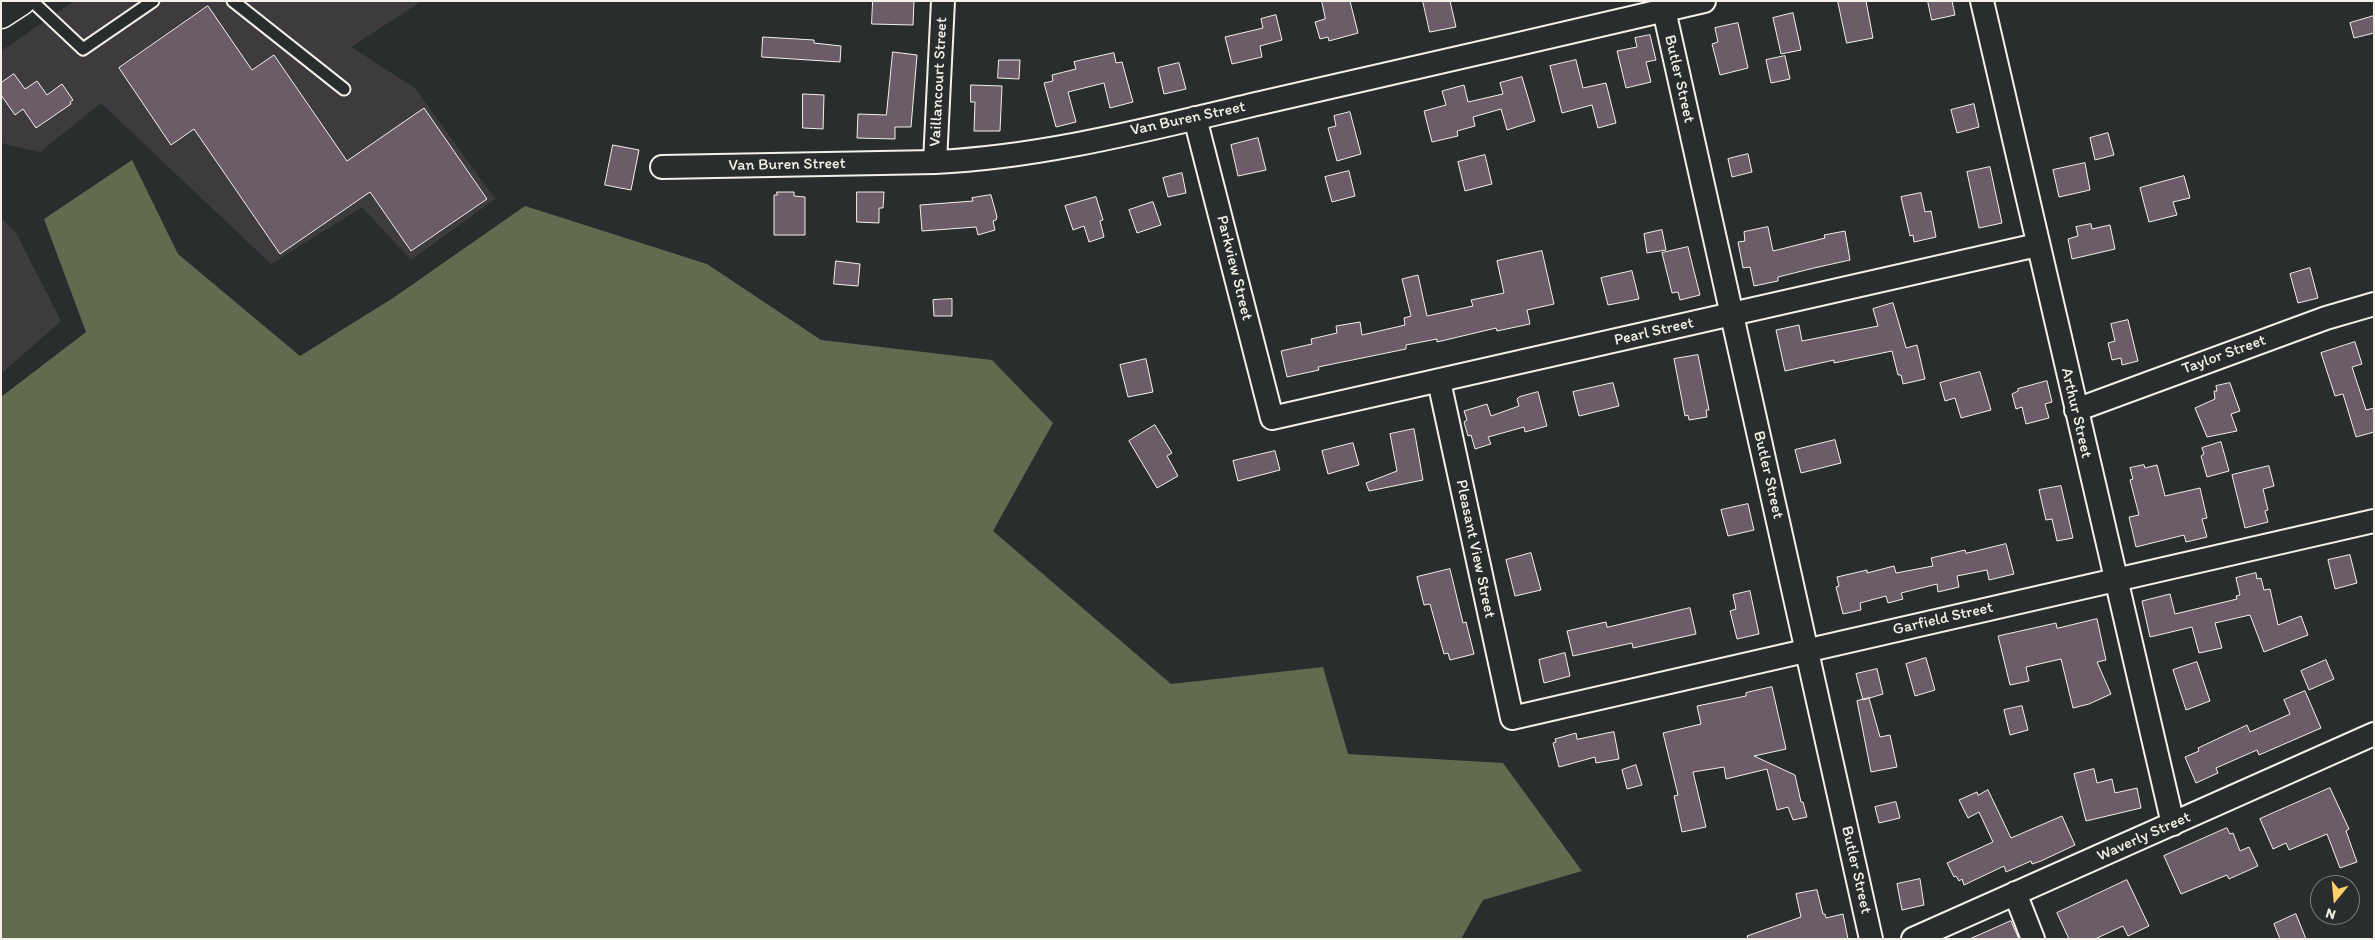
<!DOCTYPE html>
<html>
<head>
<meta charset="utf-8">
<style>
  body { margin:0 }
  #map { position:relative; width:2375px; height:940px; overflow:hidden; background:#2a2d2e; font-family:Itim,sans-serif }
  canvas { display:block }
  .frame { position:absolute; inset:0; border:2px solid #f4f1e8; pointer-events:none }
  .north { position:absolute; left:2310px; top:875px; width:50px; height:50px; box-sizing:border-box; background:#2a2d2e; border:1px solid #7b7b78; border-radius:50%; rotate:197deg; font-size:14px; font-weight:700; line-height:20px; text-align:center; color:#f4f1e8 }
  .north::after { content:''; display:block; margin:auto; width:18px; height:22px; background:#ffd166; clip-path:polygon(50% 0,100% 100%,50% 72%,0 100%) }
</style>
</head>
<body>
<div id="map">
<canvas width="2375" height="940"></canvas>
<div class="frame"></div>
<div class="north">N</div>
</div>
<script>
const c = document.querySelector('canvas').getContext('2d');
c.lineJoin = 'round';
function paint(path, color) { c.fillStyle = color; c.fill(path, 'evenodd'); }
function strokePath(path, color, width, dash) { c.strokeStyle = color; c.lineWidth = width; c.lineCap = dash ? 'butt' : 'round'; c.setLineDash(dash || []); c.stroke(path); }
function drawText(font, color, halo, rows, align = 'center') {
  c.font = font + ' Itim,sans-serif'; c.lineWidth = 4; c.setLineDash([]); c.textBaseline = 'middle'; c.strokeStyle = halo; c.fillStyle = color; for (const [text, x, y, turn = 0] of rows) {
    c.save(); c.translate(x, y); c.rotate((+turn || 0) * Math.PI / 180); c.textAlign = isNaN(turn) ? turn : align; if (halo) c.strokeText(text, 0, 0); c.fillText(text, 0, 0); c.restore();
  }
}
paint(new Path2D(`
  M74 1H422L351 47 415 88 495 199 411 260 362 207 271 264 101 103 40 152 1 143V51Z
  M1 218 16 233 61 321 1 374Z`), '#3e3b3f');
paint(new Path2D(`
  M132 160 178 254 300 356 393 298 525 206 707 264 821 340 992 360 1053 423 993 531 1171 684 1323 667 1348 754 1503 763 1582 871 1483 900 1461 939H1V397L86 332 44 219Z`), '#626a50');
const building = new Path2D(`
  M873 1H914L913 25 872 24Z
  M1322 1H1350L1358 33 1329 41 1328 37 1320 39 1315 22 1325 19Z
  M1423 1H1450L1456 27 1430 32Z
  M1838 1H1866L1873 38 1847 43Z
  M1928 1H1952L1955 15 1932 20Z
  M208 6 252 70 274 55 347 161 424 108 487 199 411 251 370 192 280 254 194 129 171 145 119 68Z
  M1793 13 1801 50 1781 54 1773 18Z
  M1276 15 1282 40 1260 46 1262 57 1232 64 1225 37 1263 28 1261 19Z
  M2374 16V33L2354 38 2350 23Z
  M1738 23 1748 68 1720 75 1712 44 1718 42 1715 28Z
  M1650 35 1656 60 1646 62 1651 82 1626 88 1617 51 1637 47 1635 38Z
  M763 37 814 40V43L841 46 840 62 762 57Z
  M893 52 917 55 911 127H895V139L857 138 858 114 886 115Z
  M1114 53 1116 63 1122 62 1133 102 1110 108 1104 83 1068 92 1076 122 1056 127 1044 83 1053 81 1052 75 1076 69 1074 62Z
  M1785 56 1790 79 1771 83 1766 60Z
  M999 60H1020L1019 79 998 78Z
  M1576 60 1583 88 1606 83 1616 123 1598 128 1592 105 1562 113 1550 66Z
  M1179 63 1186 89 1164 94 1158 68Z
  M14 74 25 89 37 81 47 95 62 84 73 100 70 102 71 104 36 128 23 109 15 115 1 95V83Z
  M1522 77 1535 121 1507 130 1501 109 1473 117 1475 126 1457 131 1458 136 1432 142 1424 111 1446 105 1442 91 1464 85 1468 102 1503 94 1500 83Z
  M971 85 1002 86 1000 131H974L975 102H971Z
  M803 94 824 95 823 129 803 128Z
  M1974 104 1979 127 1957 133 1951 110Z
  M1350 112 1361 154 1337 161 1328 128 1336 126 1334 116Z
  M2108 133 2114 155 2095 160 2090 138Z
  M1258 138 1266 170 1238 176 1231 145Z
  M613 145 639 150 631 190 605 185Z
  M1748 154 1752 172 1732 177 1728 159Z
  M1485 155 1492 184 1465 191 1458 162Z
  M2085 163 2090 190 2059 197 2053 170Z
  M1990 167 2002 223 1979 228 1967 172Z
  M1349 171 1355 196 1332 202 1325 177Z
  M1182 173 1186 193 1168 197 1163 178Z
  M2184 176 2190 198 2173 202 2177 215 2149 222 2140 188Z
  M777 192H794V196L805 197V235H774V195H777Z
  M857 192H884L883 208H879V223L857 222Z
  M1921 193 1925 212 1931 211 1936 237 1914 242 1913 235 1910 236 1901 197Z
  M991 195 997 217 996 220 993 221 995 230 978 235 976 227 922 231 920 205 973 201 972 198Z
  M1096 197 1103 220 1100 221 1104 237 1089 242 1084 226 1073 230 1065 206Z
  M1153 202 1161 225 1137 233 1129 210Z
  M2091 224 2092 229 2110 225 2115 249 2072 259 2068 239 2078 236 2076 227Z
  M1768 227 1773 251 1825 238 1824 235 1845 231 1850 260 1814 268 1778 277V281L1754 286 1750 267 1743 268 1738 242 1745 241 1744 232Z
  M1662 230 1666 250 1647 253 1644 234Z
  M1688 247 1700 295 1680 300 1678 292 1672 293 1662 253Z
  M1542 251 1554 304 1527 310 1530 324 1497 331 1496 328 1437 342V339L1406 345V349L1318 367 1319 370 1287 377 1281 351 1312 344 1311 339 1337 333 1336 326 1360 322 1362 335 1405 325 1404 318 1411 316 1402 279 1418 275 1427 316 1473 306 1471 300 1504 293 1497 261Z
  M836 261 860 264 858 286 834 284Z
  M2310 268 2318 298 2298 303 2290 274Z
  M1632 271 1639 299 1608 305 1601 278Z
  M952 299V316H934L933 300Z
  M1893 303 1906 348 1917 345 1925 379 1903 384 1901 375H1898L1892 351 1834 363V360L1785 371 1776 330 1799 325 1802 341 1878 326 1873 309Z
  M2128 320 2138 361 2122 365 2121 358 2112 360 2108 343 2115 341 2111 324Z
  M2355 342 2362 364 2352 367 2366 410 2374 408V432L2356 437 2343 394 2335 396 2321 353Z
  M1698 355 1709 410H1706L1707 417 1689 420 1688 415 1685 416 1674 359Z
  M1146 359 1153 392 1128 397 1120 365Z
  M1980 372 1991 410 1961 418 1955 398 1945 401 1940 383Z
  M2047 381 2052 402 2045 404 2049 418 2026 424 2022 407 2016 409 2012 394 2018 391V389Z
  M1613 383 1619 406 1579 416 1573 392Z
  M2230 383 2240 411 2231 414 2237 431 2207 437 2195 408 2215 399 2214 391H2217L2216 386Z
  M1538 392 1547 426 1525 432 1524 427 1488 437 1491 444 1475 449 1471 435 1468 436 1464 422 1467 420 1464 411 1487 404 1491 416 1519 406 1517 399 1519 397Z
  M1155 425 1172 453 1167 456 1178 476 1157 488 1129 441Z
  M1414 429 1423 480 1369 491 1366 483 1397 471 1390 434Z
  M1835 440 1841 463 1801 473 1795 450Z
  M2221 442 2229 471 2207 477 2201 456 2204 454 2202 448Z
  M1353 443 1359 465 1328 474 1322 451Z
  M1275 451 1280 470 1238 481 1233 461Z
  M2144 465 2145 468 2157 465 2165 496 2200 488 2207 518 2202 519 2207 537 2186 542 2184 535 2136 547 2129 517 2139 515 2130 480 2133 479 2130 468Z
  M2269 466 2274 486 2263 489 2268 510 2265 511 2268 522 2245 528 2232 475Z
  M2061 486 2073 538 2057 541 2052 519 2046 520 2039 490Z
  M1748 504 1754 530 1728 536 1721 510Z
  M2006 544 2014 574 1989 580 1987 570 1957 576 1959 587 1938 592 1937 584 1901 593 1903 599 1888 603 1886 596 1860 603 1861 610 1843 614 1836 587 1839 586 1837 577 1867 570V573L1894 566 1896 573 1933 566 1931 558 1965 550 1966 553Z
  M1531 553 1541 590 1515 596 1506 560Z
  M2350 555 2357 583 2335 589 2328 560Z
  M1450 569 1463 623 1466 622 1474 654 1450 660 1448 653 1444 654 1430 604 1424 605 1417 577Z
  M2256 573 2257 579 2261 578 2264 590 2270 589 2278 625 2301 616 2308 635 2264 652 2250 615 2215 623 2222 648 2199 653 2192 627 2150 637 2142 601 2170 594 2175 614 2237 599 2236 596 2240 595 2236 578Z
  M1750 591 1759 634 1737 639 1730 611 1736 609 1733 595Z
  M1690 608 1696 634 1633 648 1632 643 1573 656 1567 631 1606 622 1607 627Z
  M2097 619 2106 660 2097 662 2111 694 2089 704 2073 708 2061 659 2026 667 2029 681 2010 685 1998 636 2056 623 2057 628Z
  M1565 653 1570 676 1544 683 1539 660Z
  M1926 658 1935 690 1915 696 1906 664Z
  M2326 660 2334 679 2309 690 2301 671Z
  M2197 662 2210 701 2186 710 2173 670Z
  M1877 669 1883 694 1863 700 1856 674Z
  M1772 687 1786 749 1754 756 1795 775 1801 802H1803L1807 817 1793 820 1788 807 1777 810 1767 769 1726 779 1724 767 1693 772 1706 827 1682 832 1674 796 1678 795 1663 733 1701 724 1697 706 1746 696V693Z
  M2305 691 2321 728 2259 755 2257 750 2216 768 2218 773 2196 783 2185 757 2199 751 2198 748 2247 725 2250 732 2290 714 2284 700Z
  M1869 698 1880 737 1890 735 1897 767 1871 772 1857 701Z
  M2022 706 2028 730 2010 735 2004 710Z
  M1614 732 1619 759 1596 763 1595 757 1559 767 1553 743 1556 742 1555 739 1576 733 1577 739Z
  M1636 765 1642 785 1627 789 1622 770Z
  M2094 769 2097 783 2112 779 2115 793 2137 788 2141 808 2086 821 2074 774Z
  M2330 788 2349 829 2346 831 2357 862 2340 868 2327 834 2289 850 2286 843 2273 849 2260 819Z
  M1988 790 2011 838 2062 816 2075 845 2041 861 2032 864 2031 861 2006 872 2004 866 1964 885 1962 879 1959 881 1956 876 1954 877 1947 863 1993 842 1979 812 1968 818 1959 800 1977 792 1978 795Z
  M1896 802 1900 818 1879 823 1875 807Z
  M2227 828 2230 834 2233 833 2240 851 2249 847 2258 866 2229 879 2227 875 2181 894 2164 856Z
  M1920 879 1924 905 1902 910 1897 884Z
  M2127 880 2149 926 2128 936 2123 926 2095 939H2069L2057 913Z
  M1817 890 1823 914H1825L1826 918 1843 914 1848 939H1748L1747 936 1801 917 1796 894Z
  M2296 914 2306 939H2280L2274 924Z
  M2011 921 2019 939H1970Z`);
paint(building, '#6b5c67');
strokePath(building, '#f4f1e8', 1);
const lane = new Path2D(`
  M32 1 83 49 153 1
  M233 1 344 89`);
const street = new Path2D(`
  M1662 1 1871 939
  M1982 1 2173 824
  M1195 118 1272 418 2037 245
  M935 162 943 1
  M662 167 935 162C1046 157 1157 127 1265 102 1411 69 1558 35 1704 1
  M1439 381 1512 718 2374 521
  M2076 410 2326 318 2374 304
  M2015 893 2033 939
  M1913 939 2374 734`);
const primary = new Path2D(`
  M1 14 21 1`);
strokePath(lane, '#f4f1e8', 15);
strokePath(street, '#f4f1e8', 26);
strokePath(primary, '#f4f1e8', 31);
strokePath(lane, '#2a2d2e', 11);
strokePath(street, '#2a2d2e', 22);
strokePath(primary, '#2a2d2e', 28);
drawText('16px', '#f4f1e8', '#2a2d2e', [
  ["Butler Street",1679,79,77],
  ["Vaillancourt Street",939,82,-87],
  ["Van Buren Street",1188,119,-12],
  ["Van Buren Street",787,165,-1],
  ["Parkview Street",1234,268,76],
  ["Pearl Street",1654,332,-13],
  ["Taylor Street",2224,355,-20],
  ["Arthur Street",2076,413,77],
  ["Butler Street",1768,475,77],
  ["Pleasant View Street",1475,549,78],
  ["Garfield Street",1943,619,-13],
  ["Waverly Street",2144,837,-24],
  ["Butler Street",1856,870,77]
]);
</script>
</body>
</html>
